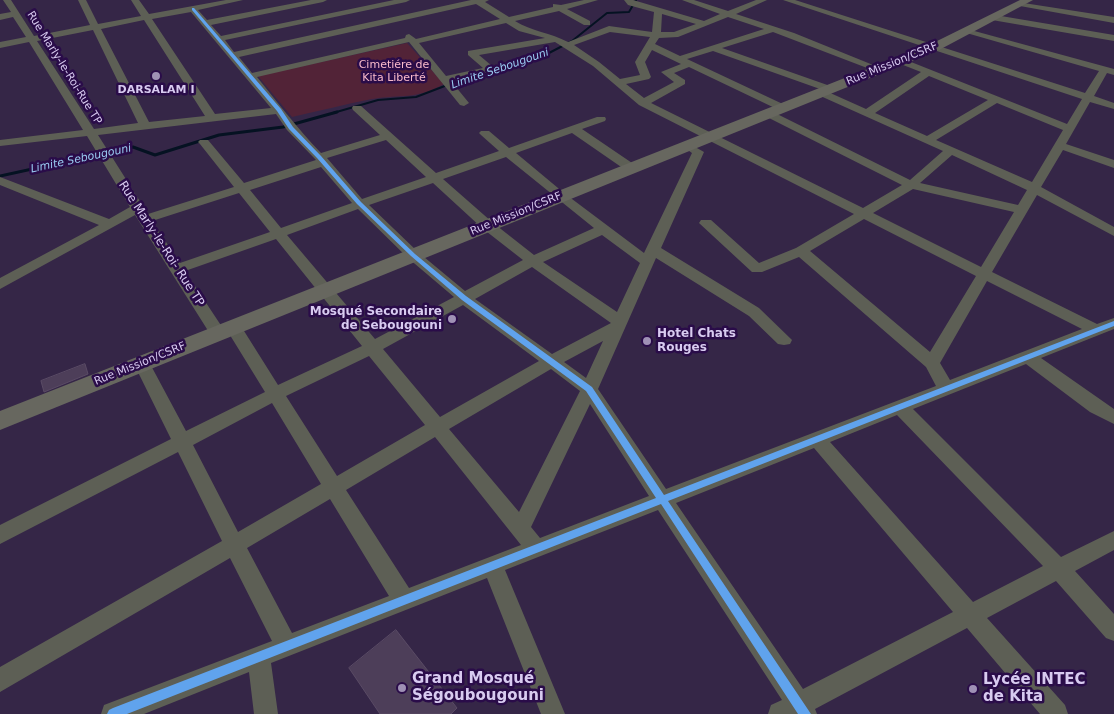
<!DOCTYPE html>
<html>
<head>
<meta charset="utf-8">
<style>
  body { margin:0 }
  canvas { display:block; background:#352647 }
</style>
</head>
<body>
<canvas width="1114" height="714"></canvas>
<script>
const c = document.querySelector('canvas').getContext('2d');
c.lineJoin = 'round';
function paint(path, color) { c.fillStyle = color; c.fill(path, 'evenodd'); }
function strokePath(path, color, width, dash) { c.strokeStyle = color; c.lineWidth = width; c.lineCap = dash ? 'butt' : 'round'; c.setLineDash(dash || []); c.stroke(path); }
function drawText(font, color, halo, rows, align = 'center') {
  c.font = font + ' "DejaVu Sans",sans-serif'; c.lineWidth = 5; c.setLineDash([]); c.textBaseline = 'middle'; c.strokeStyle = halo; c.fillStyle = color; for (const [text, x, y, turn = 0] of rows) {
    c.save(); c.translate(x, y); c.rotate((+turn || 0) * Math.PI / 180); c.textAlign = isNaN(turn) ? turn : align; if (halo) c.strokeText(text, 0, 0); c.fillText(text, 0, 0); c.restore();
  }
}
paint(new Path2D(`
  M407 43 444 84C415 100 402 94 372 99 346 104 319 111 292 117L258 76Z`), '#522337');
strokePath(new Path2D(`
  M516 63 549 53 572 41 607 13 629 12 636 0
  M333 113 378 100 416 97 463 79 491 71`), '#051222', 2);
strokePath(new Path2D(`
  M0 176 133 147 155 155 219 135 283 127 337 112`), '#051222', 3);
const building = new Path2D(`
  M85 364 88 374 44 392 41 381Z
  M396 630 457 708 451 714H380L349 668Z`);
paint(building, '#4d3e59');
strokePath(building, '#5a4b65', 1);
paint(new Path2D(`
  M3 0H11L34 36 90 25 78 0H86L98 24 141 16 131 0H139L149 14 226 0H243L198 10 207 20 311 0H327L323 2 211 25 221 36 394 0H410L406 2 225 40 234 52 471 0H489L485 2 509 17 553 7V4L561 5 584 0H598L567 9 590 21V25H584L559 11 515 21C531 31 551 33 568 42L609 26 652 32 654 12 628 5 624 0H633L704 21 720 14 682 0H694L728 11 756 0H767L736 14 794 33 883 69 881 71H875L773 32 722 48 833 87V91L828 92 866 109 921 72 898 63 896 61 901 58 1067 124 1082 99 783 0H795L1085 93 1099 71 963 32 967 29 1114 69V75L1107 73 1094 96 1114 103V109L1090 102 1066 144 1114 160V168L1063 150 1041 187 1114 227V236L1037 195 992 272 1097 324 1114 318V329L1041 358 1114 409V424L1090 412 1026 364 913 409 1061 557 1114 531V550L1075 571 1114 614V641L1106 638 1056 581 987 618 1065 705 1068 714H1040L967 628 815 709 817 714H768L771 705 782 700 658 510 505 570 565 714H541L487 578 271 663 278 714H254L249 672 144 714H101L104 705 272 641 230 558 0 692V667L222 541 178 452 0 544V525L171 439 134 364 136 360 142 358 148 360 186 431 265 392 225 327 227 323 233 322 239 323 278 385 362 346 276 239 185 271 226 333 224 337 218 338 212 337 135 215 0 289V278L99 225 0 185V177L109 219 130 207 87 136 0 146V140L83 130 29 42 0 48V42L26 37 13 17 0 20V14L11 12ZM476 4 500 19 416 39 409 34 406 35 405 38 252 73 239 57ZM191 12 271 108 215 114 152 19ZM662 14 696 24 674 32H661ZM728 17 764 29 680 56 655 44 659 38 678 37ZM144 20 205 116 149 122 101 29ZM506 23 519 31 545 38 468 51V55L483 68 446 76 419 43ZM93 30 138 123 94 129 37 41ZM610 32 650 37 635 62 640 75 620 79 599 62 574 45ZM409 42 460 105 464 106 469 103 451 81 519 65 521 63 516 60 492 66 479 55 555 42 593 66 639 105 854 214 796 248 759 263 711 220H701L699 223 752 272H762L799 257 926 367 936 386 666 489 598 389 656 258 749 316 778 344 784 345 790 344 792 340 759 308 661 248 704 152 688 143 682 146 692 153 644 253 564 193 516 153 572 133 627 171H635L637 168 635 165 582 129 605 121 606 119 605 117H597L509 148 489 131H481L479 133 481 135 499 151 436 173 361 106H353L352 108 353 110 380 135 321 153C298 129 278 103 257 77ZM652 50 681 64 661 72 674 82 644 98 626 84 649 79 651 77 645 62ZM713 51 820 89 815 92 816 94 943 151 910 180 773 112H765L764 114 765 116 902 185 863 208 651 103 685 84V80L674 73 689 67 779 110H787L788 108 787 106 687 59ZM929 76 988 100 927 136 875 113ZM997 103 1063 130 1032 182 936 140ZM276 114 287 130 316 160 244 183 208 140H200L198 142 200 144 234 187 148 214 98 135ZM386 140 426 177 362 199 327 158ZM952 155 1027 190 1018 205 920 183ZM506 157 594 228 534 255 492 222 443 179ZM321 167 352 203 281 228 250 190ZM433 183 482 228 523 260 465 291 418 252 369 205ZM913 189 1014 212 981 267 873 213ZM239 193 270 232 180 263 152 221ZM358 209 408 258 454 297 375 339 287 235ZM864 219 976 276 930 352 810 251ZM602 235 640 263 617 312 543 262ZM532 267 611 323 552 354 475 299ZM987 281 1082 329 950 380 940 363ZM463 305 539 361 440 417 383 349ZM603 341 586 378 564 362ZM369 356 425 425 337 476 286 396ZM551 369 580 391 519 512 449 429ZM272 403 321 484 238 532 193 445ZM590 404 649 496 540 538 531 527ZM897 415 1043 566 973 602 830 442ZM435 437 521 545 409 588 346 490ZM814 448 953 612 803 689 676 503ZM330 499 389 596 292 633 247 548Z
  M1017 2 1114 17V23L1020 6 1016 4Z
  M995 15 1114 35V41L992 20 991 18Z`), '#5d5f55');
paint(new Path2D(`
  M1020 0H1033L939 50 0 430V411L931 44Z`), '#67675f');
paint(new Path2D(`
  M192 8H194L281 109 293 127 321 156 361 202 415 254 466 296 592 387 664 495 1114 321V326L668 501 811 714H798L661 504 127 714H107L109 710 113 708 656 498 586 391 462 300 411 256 357 204 317 158 289 129 277 111 192 10Z`), '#60a3ed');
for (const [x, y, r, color] of [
  [156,76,5,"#9f91b5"],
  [452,319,5,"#9f91b5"],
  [647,341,5,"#9f91b5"],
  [402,688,5,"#9f91b5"],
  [973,689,5,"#9f91b5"]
]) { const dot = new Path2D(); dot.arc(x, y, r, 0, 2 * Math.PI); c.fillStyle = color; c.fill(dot); strokePath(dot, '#2a0c49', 2); }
drawText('11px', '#d8cbf0', '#2a0c49', [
  ["Rue Mission/CSRF",892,64,-22],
  ["Rue Marly-le-Roi-Rue TP",64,68,58],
  ["Rue Mission/CSRF",516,214,-22],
  ["Rue Mission/CSRF",140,364,-22]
]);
drawText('11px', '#f9bacb', '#2a0c49', [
  ["Cimetiére de",394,65],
  ["Kita Liberté",394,78]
]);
drawText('italic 11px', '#99cbf1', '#2a0c49', [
  ["Limite Sebougouni",500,69,-19],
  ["Limite Sebougouni",81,159,-12]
]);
drawText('bold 11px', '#d8cbf0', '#2a0c49', [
  ["DARSALAM I",156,90]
]);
drawText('12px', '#d8cbf0', '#2a0c49', [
  ["Rue Marly-le-Roi- Rue TP",161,244,57]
]);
drawText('bold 12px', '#d8cbf0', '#2a0c49', [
  ["Mosqué Secondaire",442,312],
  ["de Sebougouni",442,326],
  ["Hotel Chats",657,334,"left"],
  ["Rouges",657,348,"left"]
], 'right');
drawText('bold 15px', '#d8cbf0', '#2a0c49', [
  ["Grand Mosqué",412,679],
  ["Ségoubougouni",412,696],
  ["Lycée INTEC",983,680],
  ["de Kita",983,697]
], 'left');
</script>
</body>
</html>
